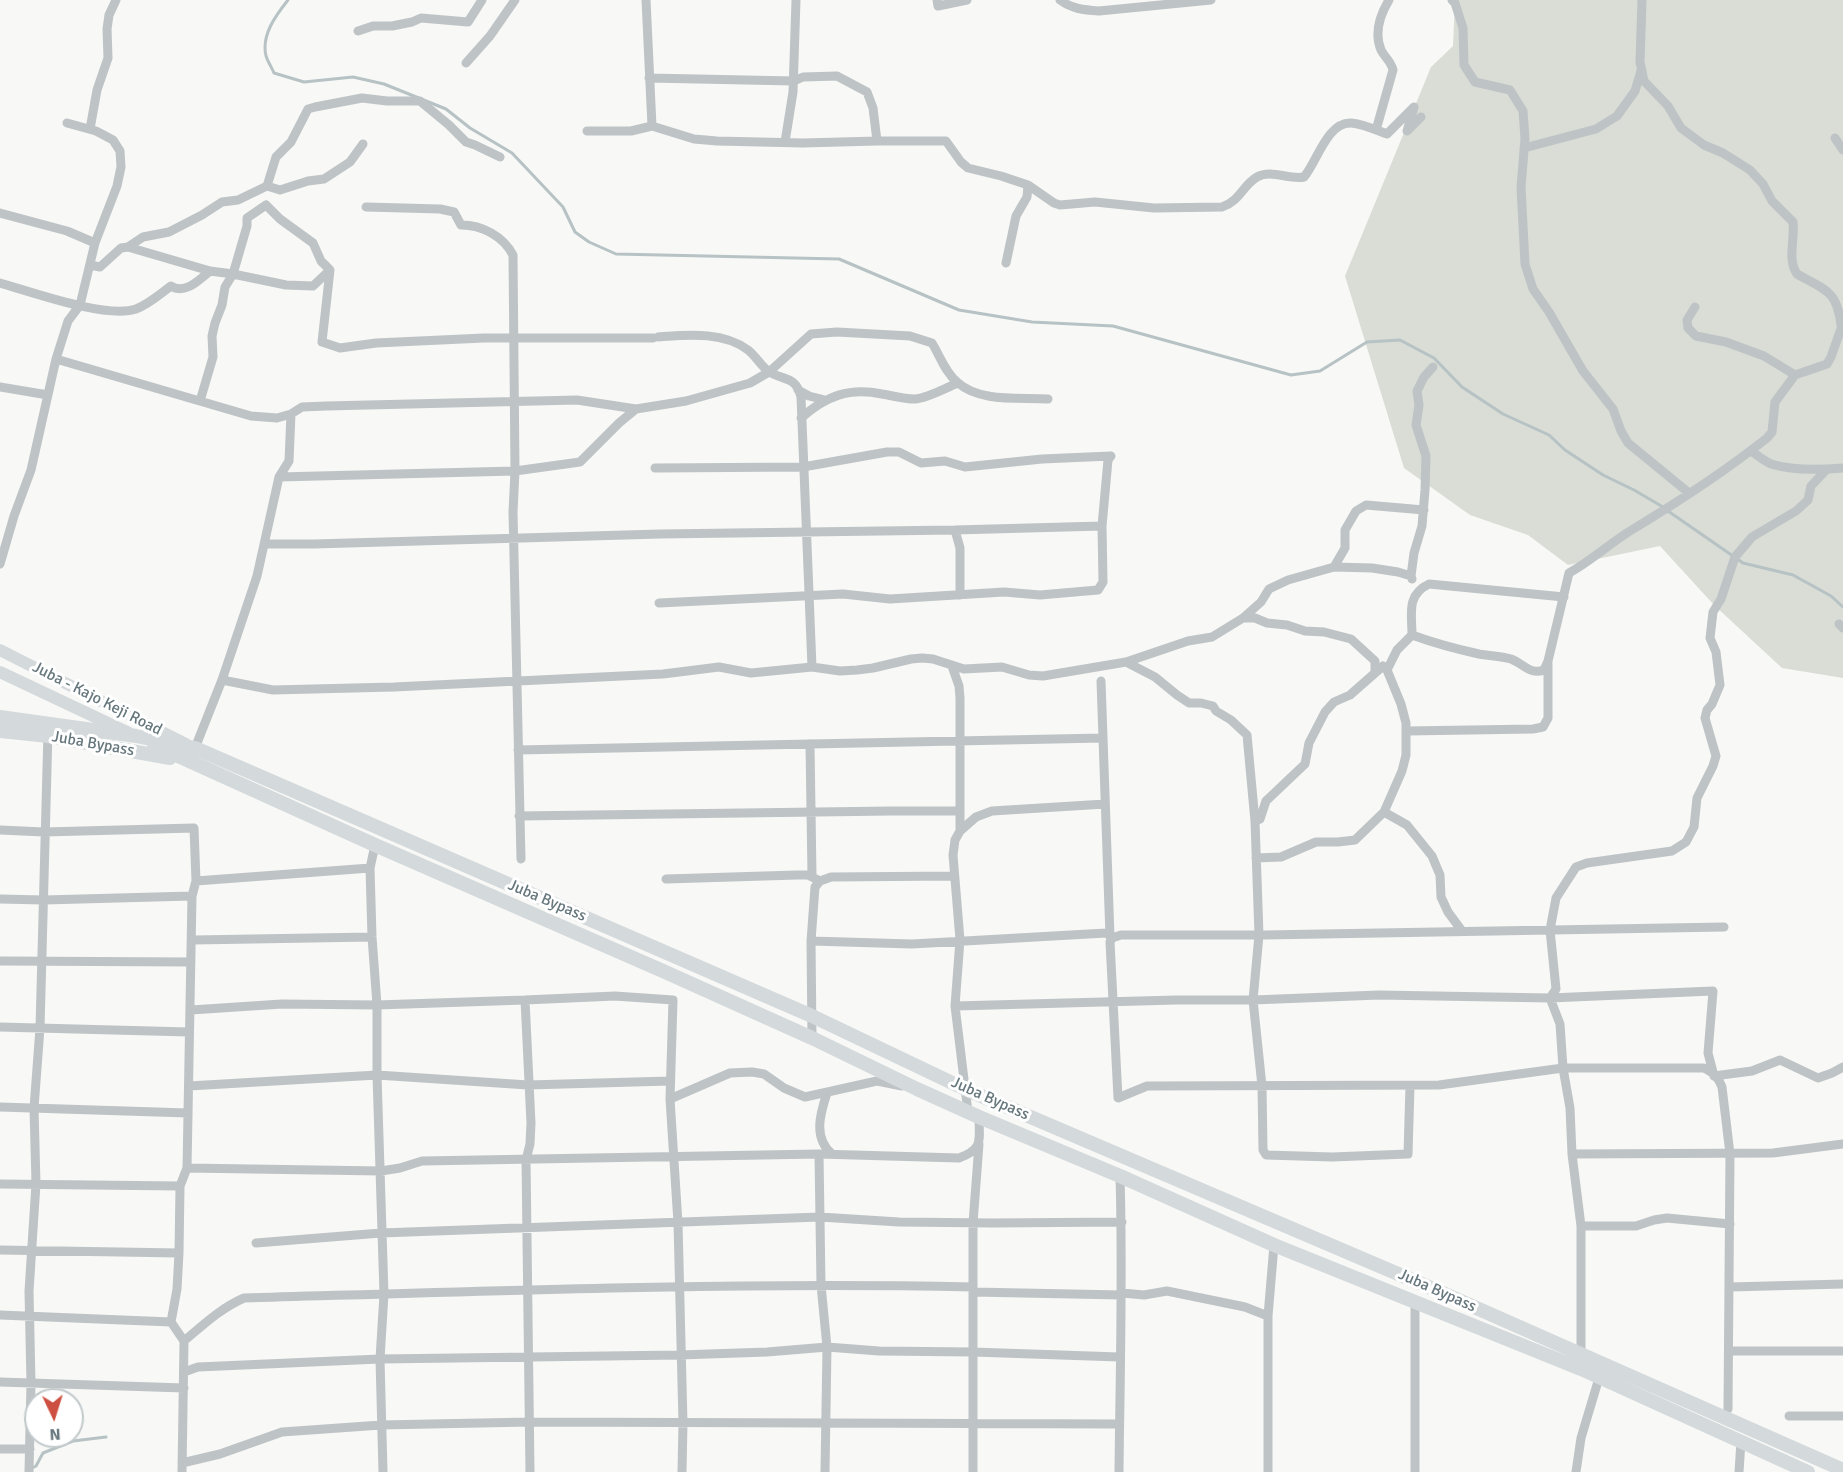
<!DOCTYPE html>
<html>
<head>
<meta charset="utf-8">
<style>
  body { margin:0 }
  #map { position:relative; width:1843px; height:1472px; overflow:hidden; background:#f8f8f6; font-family:Signika,sans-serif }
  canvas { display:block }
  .north { position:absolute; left:24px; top:1388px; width:60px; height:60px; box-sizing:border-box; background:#fff; border:2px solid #c2c9cb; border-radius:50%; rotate:176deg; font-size:16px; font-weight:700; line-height:24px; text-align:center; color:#66777d }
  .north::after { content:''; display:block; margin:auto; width:21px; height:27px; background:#cd4f41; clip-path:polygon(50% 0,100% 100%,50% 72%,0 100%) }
</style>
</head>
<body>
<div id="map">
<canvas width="1843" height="1472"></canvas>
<div class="north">N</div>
</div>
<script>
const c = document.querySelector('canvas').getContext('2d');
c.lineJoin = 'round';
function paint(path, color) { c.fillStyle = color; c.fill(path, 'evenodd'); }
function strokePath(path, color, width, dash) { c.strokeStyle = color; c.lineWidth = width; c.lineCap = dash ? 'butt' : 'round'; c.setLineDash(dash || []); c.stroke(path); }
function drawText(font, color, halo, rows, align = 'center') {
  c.font = font + ' Signika,sans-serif'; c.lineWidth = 6; c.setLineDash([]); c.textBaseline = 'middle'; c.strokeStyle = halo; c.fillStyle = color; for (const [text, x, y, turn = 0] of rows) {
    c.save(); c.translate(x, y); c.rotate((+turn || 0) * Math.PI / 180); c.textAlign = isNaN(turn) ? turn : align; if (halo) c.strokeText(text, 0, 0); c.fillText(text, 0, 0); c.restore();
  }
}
paint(new Path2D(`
  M1455 0H1843V678L1782 668 1714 605 1660 546 1568 565 1528 535 1470 515 1404 468 1345 276 1431 67 1453 46Z`), '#d9ddd6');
strokePath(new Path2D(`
  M288 0C276 15 261 35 266 56 268 62 272 68 274 73L304 82 353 77 384 84 446 109 470 128 512 153 563 207 575 232 589 242 616 254 839 259 959 310 1032 322 1113 326 1291 375 1320 371 1367 342 1400 340 1434 358 1462 387 1503 414 1549 435 1565 450 1603 475 1634 490 1663 507
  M1668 511 1743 563 1793 575 1831 596 1843 607
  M32 1468 36 1466 43 1453 73 1441 106 1437`), '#b6c2c4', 3);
strokePath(new Path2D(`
  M646 0 652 126
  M937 0 938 6 967 0
  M1060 0C1072 9 1084 10 1099 11L1211 0
  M1452 0 1455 3 1463 28 1464 65 1475 82 1510 90 1523 111 1525 139 1521 187 1525 264 1533 289 1549 312 1583 371 1613 409 1621 431 1628 443 1689 493
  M1642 0 1640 62 1644 81 1668 106 1681 128 1704 145 1723 153 1750 170 1763 184 1772 201 1793 222C1795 240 1787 259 1797 274 1825 290 1837 290 1841 325
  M358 31 373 26H392L412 22 421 18 468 22 482 0
  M466 63 490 36 515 0
  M649 78 794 81 803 77 837 76 867 92 873 108 877 141H946L961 162 968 168 1001 176 1028 185 1054 203 1060 205 1095 202 1154 208 1222 207C1240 201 1243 185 1257 177 1271 169 1289 180 1304 177 1317 162 1327 122 1351 123 1363 124 1376 130 1387 134L1414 107 1407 131 1421 117
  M90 129 97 90 108 58 107 29 109 15 116 0
  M1376 130 1393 70C1391 61 1385 58 1381 50 1374 33 1380 15 1389 0
  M587 131H631L652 126 694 139 717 141 803 143 877 141
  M1835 138 1843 150
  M785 142 793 92 796 0
  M1524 148 1596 129 1617 116 1635 91 1641 71
  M267 186 280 190 308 181 324 179 350 162 363 144
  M0 213 67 231 95 243
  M128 247 210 271 233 274 247 226V218L266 205 280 219 313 243 321 261 330 270 322 342 340 348 376 343 484 338H653
  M1006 263 1016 216 1027 197 1028 185
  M90 265 100 267 121 248 128 247 143 237 169 232 202 215 222 202 238 200 267 186 276 157 291 142 308 109 315 107 362 98 387 101H420L449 125 466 142 475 145 500 157
  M0 283C32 292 106 319 136 309 149 304 160 294 171 286 185 295 199 280 210 271
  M1695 307 1687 320 1688 328 1696 336 1726 342 1764 356 1795 375
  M658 337C687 335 723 331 748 350 756 356 762 368 771 373 787 381 796 377 801 397L812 667
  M56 359 251 416 277 418 291 414 302 407 326 406 577 400 636 409
  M0 387 48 395
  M798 390 809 396 825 400
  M200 401 213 357 212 336 215 323 222 305 225 287 233 274 286 285 313 286 330 270
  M801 418C826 396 849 387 882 394 894 396 903 399 915 399 928 398 945 388 958 383
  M1751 451C1757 455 1764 461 1771 464 1794 471 1820 470 1843 468
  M655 468 803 467 887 452H899L921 463 945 461 965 467 1042 459 1111 456 1108 460 1102 526 1103 582 1098 590 1040 595 1004 592 890 599 843 594 659 603
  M279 477 515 471 513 255C503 236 482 225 461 225L454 212 440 209 366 207
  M955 530 1102 526
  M265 544H314L660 534 955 530 960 548V595
  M0 564 14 516 31 470 56 359 68 321 80 305 95 243 117 186 121 167 120 151 113 140 96 131 67 123
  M1334 567 1345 548V530L1356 511 1366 505 1424 510
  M1412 579 1411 576 1414 553 1422 526 1425 490 1426 456 1416 425 1419 405 1417 391 1424 377 1433 367
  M1243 618H1255L1267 623 1287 625 1305 631 1324 632 1351 639 1375 661V672
  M1839 624 1843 628
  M1412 635C1434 643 1456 649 1479 654 1490 656 1500 656 1511 659 1524 664 1530 675 1544 670L1548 661 1569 573C1591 561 1609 544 1630 531 1678 502 1723 473 1767 438L1772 432 1775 402 1795 375 1827 364 1831 357 1843 323
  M1126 662 1155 677 1177 695 1189 703H1201L1213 706 1216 711 1231 720 1247 735 1255 821 1259 935 1253 1000 1262 1086 1263 1150 1266 1155 1332 1157 1408 1154 1410 1086
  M952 666 959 686 960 698V831
  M1387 670 1397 650 1412 635C1412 614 1406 595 1429 584L1564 597
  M222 680 273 690 394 687 663 674 719 667 751 673 812 667 840 671 857 670 873 668 911 659 922 658 933 659 964 669 1002 667 1029 675 1043 676 1126 662 1188 641 1212 637 1243 618 1261 602 1269 589 1288 580 1334 567 1372 568 1398 572 1411 576
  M1101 681 1110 937
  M1407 731 1533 729 1543 727 1548 718V663
  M810 744 812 876
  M195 748 222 680 257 576 279 477 289 461 291 414
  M518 750 1103 738
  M1384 812 1407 825 1432 856 1440 875 1441 897 1448 912 1462 931
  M519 816 891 811H960
  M1255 821 1260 819 1266 801 1305 764 1309 743 1325 712 1334 702 1350 695 1383 666 1387 670 1401 704 1406 723V755L1402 771 1384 812 1355 840 1338 842H1316L1281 857 1256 858
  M0 830 44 832 194 828 196 881 192 896 187 1168 180 1186 179 1253 177 1289 171 1322 184 1341 182 1472
  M375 845 370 868 372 937 377 1005V1075L384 1294 380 1359 383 1472
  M521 859 513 512 515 471 580 462 619 423 636 409 686 401 750 383 769 372 811 334 837 332 910 336 932 343C940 356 945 372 957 382 980 403 1020 397 1048 399
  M666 879 797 875H808L820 881
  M196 881 370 868
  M0 899 44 900 192 896
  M1724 927 1264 935H1121L1112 938 1110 942 1118 1098 1147 1086 1439 1085 1563 1068H1704C1714 1073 1718 1077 1722 1087L1730 1154 1728 1409
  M193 940 372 937
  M811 941 912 944 1106 933
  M0 961 191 962
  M955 1006 1176 1000H1253L1379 995 1550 998 1713 991 1708 1053 1714 1076
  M191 1010 282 1004 377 1005 525 1000
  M0 1027 189 1032
  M812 1038 811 941 815 887 820 881 831 877 954 876
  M1714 1076 1752 1071 1780 1060 1818 1078 1832 1073 1843 1067
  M189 1086 377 1075 528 1085 670 1081
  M827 1093C820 1114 813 1138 832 1154
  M670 1099 730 1073 752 1072 764 1074 784 1088 805 1097 877 1081 902 1086
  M0 1107 188 1113
  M968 1112 955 1006 960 940 953 855 955 840 960 831 976 817 992 811 1105 804
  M819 1154 821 1285 827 1347 825 1472
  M1572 1154 1773 1153 1843 1144
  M187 1168 381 1171 400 1168 422 1161 819 1154 959 1158C984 1149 979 1140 979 1117
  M0 1184 180 1186
  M1581 1226H1636L1654 1220 1667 1218 1730 1224
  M256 1243 381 1233 820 1217 899 1222 993 1223 1122 1222
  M0 1250 179 1253
  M1730 1287 1843 1284
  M973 1292 1122 1295
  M1122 1293 1144 1295 1167 1291 1245 1307 1268 1316
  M0 1315 171 1322
  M184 1341C203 1325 221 1308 244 1298 487 1291 730 1282 973 1287
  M1730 1351H1843
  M1581 1358V1226L1572 1154 1570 1108 1563 1068 1560 1024 1550 998 1556 989 1550 930 1556 898 1576 867 1587 863 1672 851 1686 842 1694 827 1697 798 1713 766 1716 756 1705 718 1707 710 1712 704 1720 685 1716 652 1710 638 1713 612 1721 599 1735 557 1752 537 1796 511 1808 500 1811 486 1827 469
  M184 1372 198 1367 380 1359 680 1355 767 1352 827 1347 879 1351 973 1352 1119 1357
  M0 1382 184 1388
  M1789 1416H1843
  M0 1449H30
  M182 1463 220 1454 282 1432 381 1425 530 1422 1119 1424
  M29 1472 31 1383 29 1291 36 1184 34 1108 40 1028 48 731
  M530 1472 526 1160 530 1144 531 1123 525 1000 615 996 673 1000 670 1099 678 1223 683 1423 682 1472
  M973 1472V1223L979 1144
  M1119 1472C1120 1373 1123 1275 1120 1176
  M1268 1472V1316L1274 1245
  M1415 1472V1303
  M1576 1472 1581 1438 1599 1378
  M1739 1472 1741 1441`), '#bec3c5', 9);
strokePath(new Path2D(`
  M0 650 186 744
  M0 672 129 733`), '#d4d9db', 12);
strokePath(new Path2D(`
  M0 717 136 736 195 748 812 1016 965 1089 1438 1291 1843 1470
  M0 731 48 736 170 758
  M154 745 375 845 663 971 812 1038 917 1089 979 1117 1120 1176 1274 1245 1581 1369 1808 1472`), '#d4d9db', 14);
drawText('16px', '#66777d', '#fff', [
  ["Juba - Kajo Keji Road",97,699,27],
  ["Juba Bypass",93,744,10],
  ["Juba Bypass",547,901,23],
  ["Juba Bypass",990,1099,24],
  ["Juba Bypass",1437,1291,24]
]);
</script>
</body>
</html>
